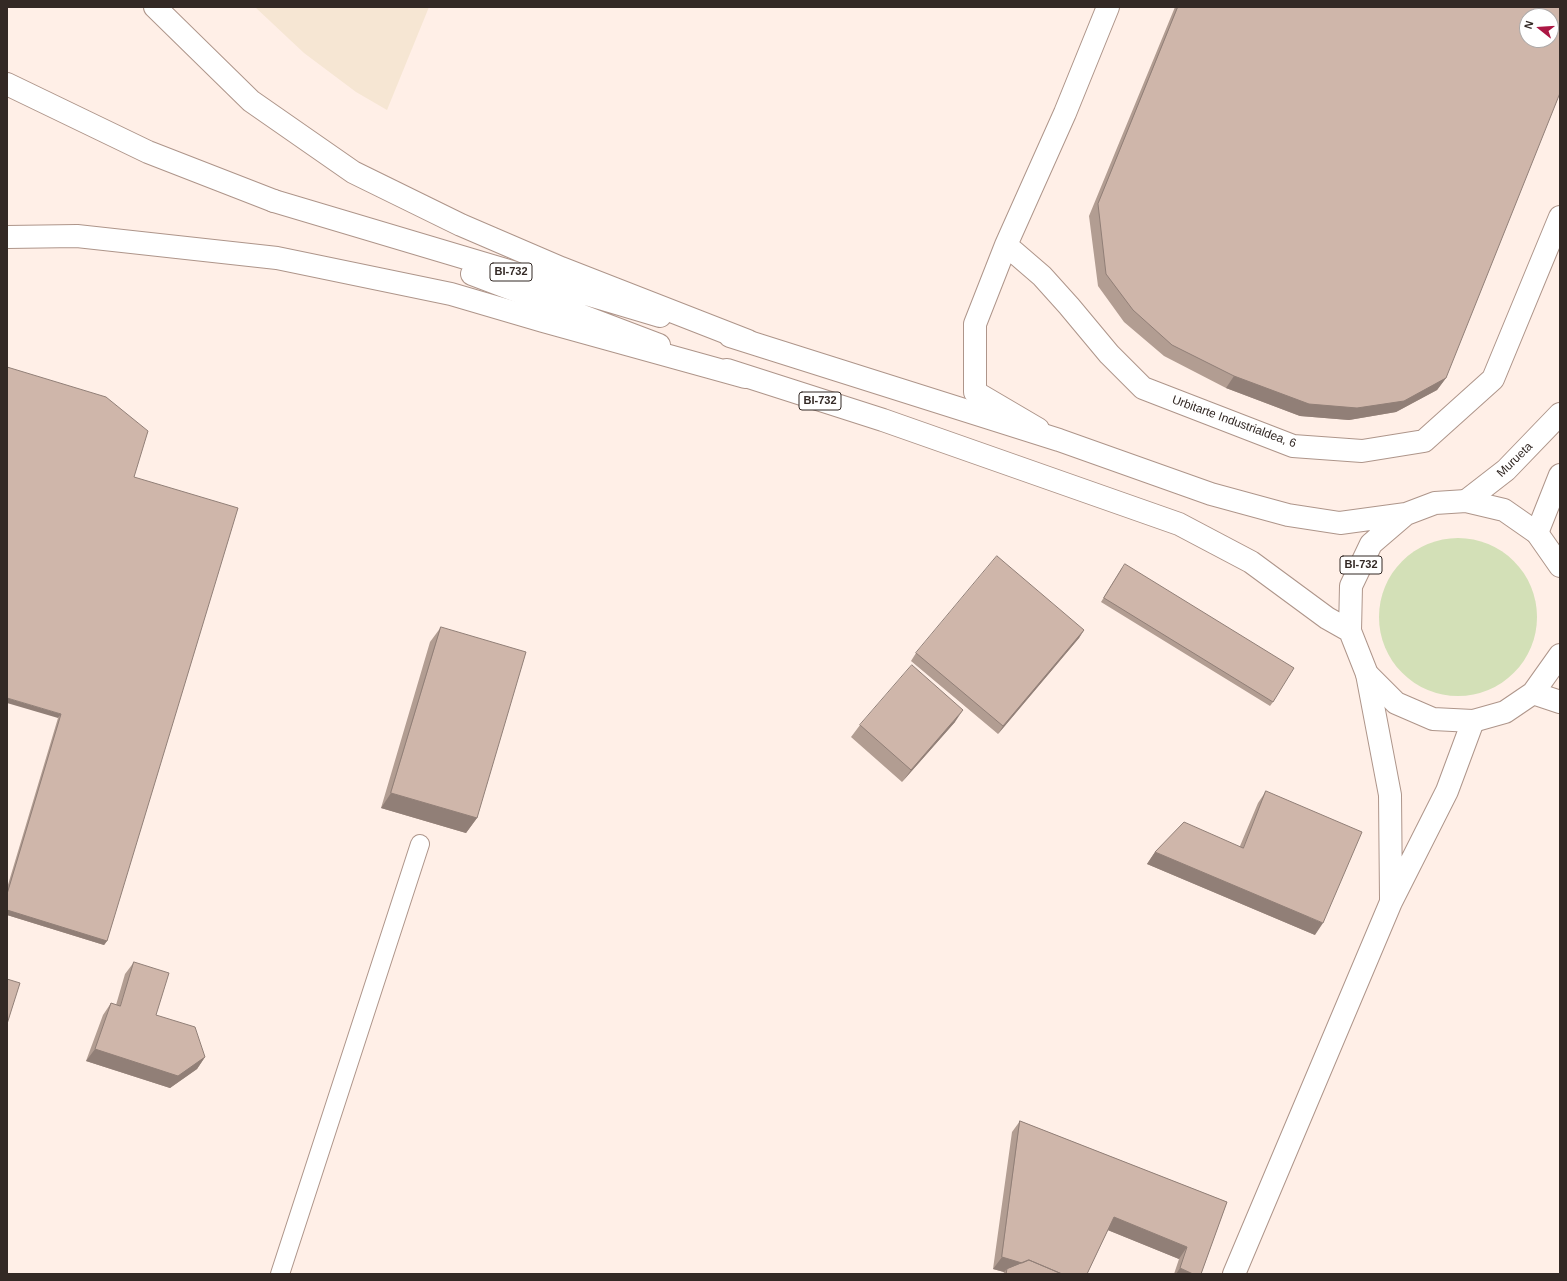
<!DOCTYPE html>
<html>
<head>
<meta charset="utf-8">
<style>
  body { margin:0 }
  #map { position:relative; width:1567px; height:1281px; overflow:hidden; background:#ffefe7; font-family:Arial,sans-serif }
  canvas { display:block }
  .frame { position:absolute; inset:0; border:8px solid #332925; pointer-events:none }
  .north { position:absolute; left:1519px; top:8px; width:40px; height:40px; box-sizing:border-box; background:#fff; border:1px solid #ada9a8; border-radius:50%; rotate:287deg; font-size:11px; font-weight:700; line-height:16px; text-align:center; color:#332925 }
  .north::after { content:''; display:block; margin:auto; width:14px; height:18px; background:#ac1744; clip-path:polygon(50% 0,100% 100%,50% 72%,0 100%) }
</style>
</head>
<body>
<div id="map">
<canvas width="1567" height="1281"></canvas>
<div class="frame"></div>
<div class="north">N</div>
</div>
<script>
const c = document.querySelector('canvas').getContext('2d');
c.lineJoin = 'round';
function paint(path, color) { c.fillStyle = color; c.fill(path, 'evenodd'); }
function strokePath(path, color, width, dash) { c.strokeStyle = color; c.lineWidth = width; c.lineCap = dash ? 'butt' : 'round'; c.setLineDash(dash || []); c.stroke(path); }
function drawText(font, color, halo, rows, align = 'center') {
  c.font = font + ' Arial,sans-serif'; c.lineWidth = 3.5; c.setLineDash([]); c.textBaseline = 'middle'; c.strokeStyle = halo; c.fillStyle = color; for (const [text, x, y, turn = 0] of rows) {
    c.save(); c.translate(x, y); c.rotate((+turn || 0) * Math.PI / 180); c.textAlign = isNaN(turn) ? turn : align; if (halo) c.strokeText(text, 0, 0); c.fillText(text, 0, 0); c.restore();
  }
}
paint(new Path2D(`
  M255 7H429L387 110 356 92 304 53Z`), '#f6e6d3');
paint(new Path2D(`
  M1379 617a79 79 0 1 1 158 0a79 79 0 1 1-158 0Z`), '#d3e0b7');
const lane = new Path2D(`
  M280 1274 420 844`);
const street = new Path2D(`
  M1006 245 1042 276 1069 306 1109 354 1143 388 1293 446 1362 451 1424 441 1493 379 1560 217
  M1038 429 975 392V324L1006 245 1065 113 1108 7`);
const secondary = new Path2D(`
  M1466 501 1506 470 1560 414
  M1537 533 1560 475
  M1367 674 1390 795 1391 899
  M1234 1274 1391 902 1447 791 1473 721`);
const primary = new Path2D(`
  M274 201 660 316
  M472 274 659 345
  M730 336 1059 440 1211 494 1288 515 1340 523 1406 514 1435 503 1466 501 1504 510 1537 533 1560 566
  M727 370 883 420 1179 524 1251 562 1327 618 1350 631
  M1406 514 1371 544 1351 586 1350 631 1367 674 1396 703 1433 719 1473 721 1505 712 1533 693 1560 655
  M1533 693 1560 702`);
const highway = new Path2D(`
  M155 7 251 101 353 172 461 225 561 268 748 341
  M7 84 148 152 274 201
  M7 237 77 236 277 258 451 294 543 321 745 377`);
strokePath(lane, '#ae958a', 20);
strokePath(street, '#ae958a', 24);
strokePath(secondary, '#ae958a', 24);
strokePath(primary, '#ae958a', 24);
strokePath(highway, '#ae958a', 24);
strokePath(lane, '#fff', 18);
strokePath(street, '#fff', 22);
strokePath(secondary, '#fff', 22);
strokePath(primary, '#fff', 22);
strokePath(highway, '#fff', 22);
paint(new Path2D(`
  M1175 7H1560L1446 378 1437 390 1396 412 1349 420 1300 416 1226 388 1164 356 1124 322 1098 286 1089 216Z
  M134 477 107 941 104 945 7 915V888L58 718Z
  M1122 568 1273 702 1270 706 1101 602Z
  M441 627 477 818 466 833 381 808 430 642Z
  M1084 630 1079 638 998 734 911 661 916 653Z
  M955 722 902 782 851 737 860 725Z
  M1266 791 1315 935 1147 864 1155 852 1240 846 1258 803Z
  M134 962 156 1015 205 1057 197 1069 170 1088 86 1061 103 1015 111 1003 116 1005 125 974Z
  M1020 1121 1227 1202 1201 1274H1174L1179 1259 1108 1230 1087 1274H1003L1004 1272 993 1269 1012 1132Z`), '#b29d92');
paint(new Path2D(`
  M1234 376 1446 378 1437 390 1396 412 1349 420 1300 416 1226 388Z
  M1084 630 1079 638 998 734 1003 726Z
  M7 698 61 714 58 718 7 703Z
  M963 710 955 722 902 782 911 770Z
  M391 793 477 818 466 833 381 808Z
  M1155 852 1323 923 1315 935 1147 864Z
  M7 910 107 941 104 945 7 915Z
  M95 1049 205 1057 197 1069 170 1088 86 1061Z
  M1114 1217 1187 1247 1179 1259 1105 1229Z
  M1002 1257 1026 1264 1007 1269 1004 1272 993 1269Z
  M1180 1268 1193 1274H1176Z`), '#917f77');
const building = new Path2D(`
  M1178 7H1560V93L1446 378 1404 401 1357 408 1309 404 1234 376 1172 345 1133 310 1106 274 1098 204ZM1527 16H1551V40H1527Z
  M7 367 106 397 148 431 134 477 238 508 107 941 7 910V894L61 714 7 698Z
  M997 556 1084 630 1003 726 916 653Z
  M1125 564 1294 668 1273 702 1104 598Z
  M441 627 526 652 477 818 391 793Z
  M912 665 963 710 911 770 860 725Z
  M1266 791 1362 832 1323 923 1155 852 1184 822 1243 848Z
  M134 962 169 973 156 1015 195 1027 205 1057 178 1076 95 1049 111 1003 120 1006Z
  M7 979 20 983 7 1024Z
  M1020 1121 1227 1202 1201 1274H1193L1180 1268 1187 1247 1114 1217 1087 1274H1062L1029 1260 1022 1263 1002 1257Z
  M1029 1260 1062 1274H1006L1007 1269Z`);
paint(building, '#cfb6aa');
strokePath(building, '#917f77', 1);
for (const [x, y, w] of [
  [511,272,42],
  [820,401,42],
  [1361,565,42]
]) { const box = new Path2D(); box.roundRect(x - w / 2, y - 9, w, 18, 3); c.fillStyle = '#fff'; c.fill(box); strokePath(box, '#332925', 1); }
drawText('bold 11px', '#332925', null, [
  ["BI-732",511,272],
  ["BI-732",820,401],
  ["BI-732",1361,565]
]);
drawText('12px', '#332925', '#fff', [
  ["Urbitarte Industrialdea, 6",1234,422,20],
  ["Murueta",1515,460,-44]
]);
</script>
</body>
</html>
